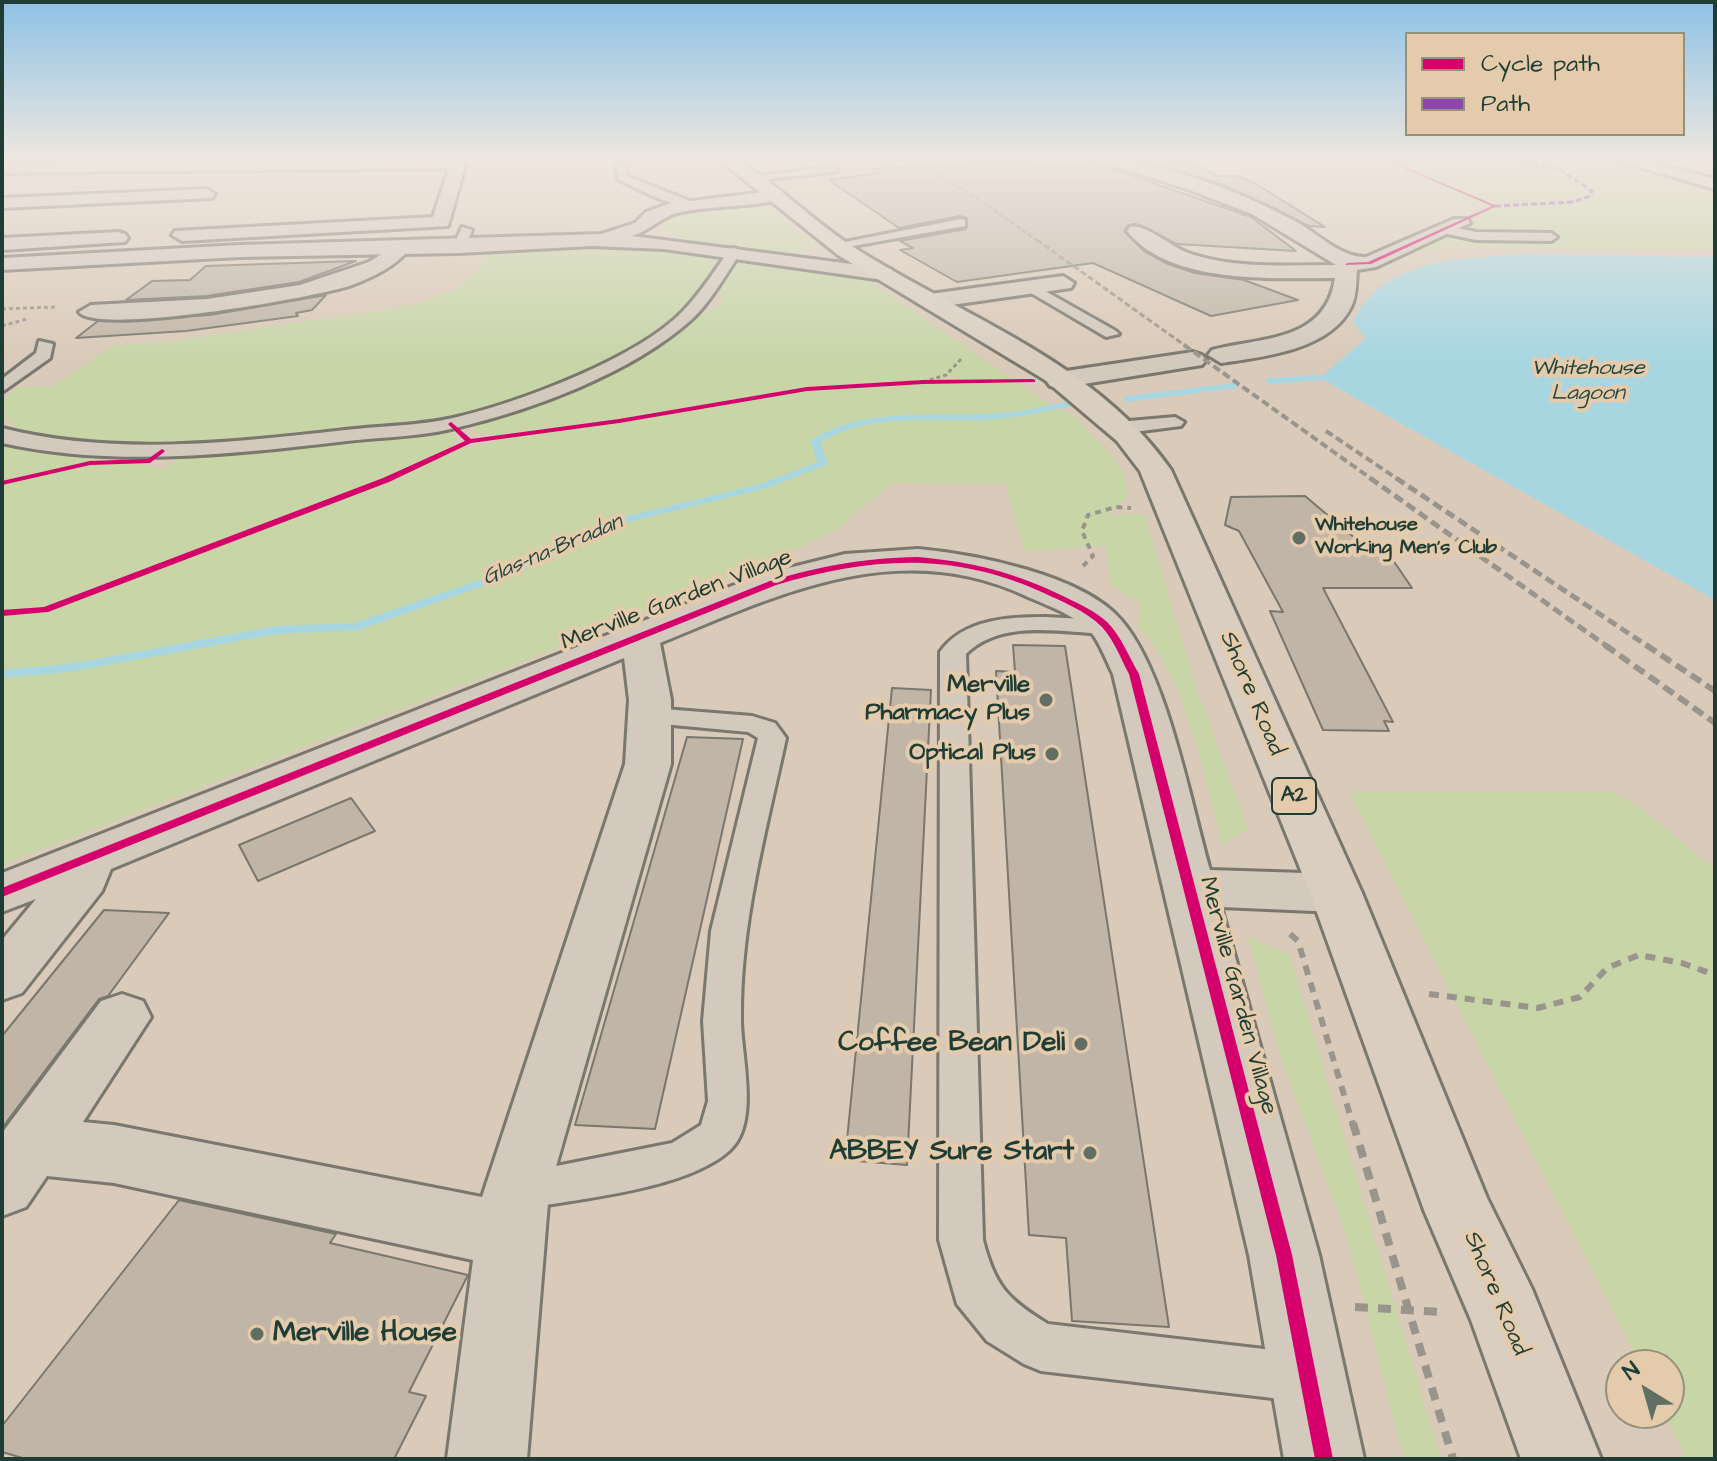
<!DOCTYPE html>
<html>
<head>
<meta charset="utf-8">
<style>
  body { margin:0 }
  #map { position:relative; width:1717px; height:1461px; overflow:hidden; background:#dacab9; font-family:"Architects Daughter",sans-serif }
  canvas { display:block }
  .frame { position:absolute; inset:0; border:4px solid #1f3d34; pointer-events:none }
  .legend { position:absolute; left:1405px; top:32px; width:280px; height:104px; box-sizing:border-box; background:#e4cbac; border:2px solid #95927c; margin:0; padding:10px 14px; list-style:none; font-size:24px; color:#1f3d34 }
  .legend li { display:flex; align-items:center; gap:16px; height:40px }
  .legend b { width:40px; border:2px solid #95927c }
  .north { position:absolute; left:1605px; top:1349px; width:80px; height:80px; box-sizing:border-box; background:#e4cbac; border:2px solid #95927c; border-radius:50%; rotate:323deg; font-size:22px; font-weight:700; line-height:32px; text-align:center; color:#1f3d34 }
  .north::after { content:''; display:block; margin:auto; width:28px; height:36px; background:#606e63; clip-path:polygon(50% 0,100% 100%,50% 72%,0 100%) }
</style>
</head>
<body>
<div id="map">
<canvas width="1717" height="1461"></canvas>
<div class="frame"></div>
<ul class="legend">
<li><b style="height:10px;background:#d6006c"></b>Cycle path</li>
<li><b style="height:10px;background:#8e44ad"></b>Path</li>
</ul>
<div class="north">N</div>
</div>
<script>
const c = document.querySelector('canvas').getContext('2d');
c.lineJoin = 'round';
function paint(path, color) { c.fillStyle = color; c.fill(path, 'evenodd'); }
function strokePath(path, color, width, dash) { c.strokeStyle = color; c.lineWidth = width; c.lineCap = dash ? 'butt' : 'round'; c.setLineDash(dash || []); c.stroke(path); }
function drawText(font, color, halo, rows, align = 'center') {
  c.font = font + ' "Architects Daughter",sans-serif'; c.lineWidth = 8; c.setLineDash([]); c.textBaseline = 'middle'; c.strokeStyle = halo; c.fillStyle = color; for (const [text, x, y, turn = 0] of rows) {
    c.save(); c.translate(x, y); c.rotate((+turn || 0) * Math.PI / 180); c.textAlign = isNaN(turn) ? turn : align; if (halo) c.strokeText(text, 0, 0); c.fillText(text, 0, 0); c.restore();
  }
}
paint(new Path2D(`
  M744 158H898L933 180 787 193 779 181 784 178Z`), '#dbc4ab');
paint(new Path2D(`
  M1372 158H1590L1715 191V251L1455 247 1409 253 1359 275 1361 269 1398 246 1482 208Z
  M758 202 818 245C789 263 684 249 659 226L661 218 683 209Z
  M618 245 720 258 678 319 666 321 653 330 655 333C599 379 519 403 449 420 406 430 361 429 316 433 235 440 117 458 38 438 20 433 10 424 3 408L6 397 18 387 54 386 113 345 173 341 413 305 456 289 478 270 485 254Z
  M731 263 860 274 1041 399 1076 417 1112 456 1125 477 1128 496 1107 517 1127 513 1145 515 1195 685 1248 829 1223 844C1205 782 1185 671 1138 627L1140 603 1111 585 1106 545 1024 552 1006 484 892 483 837 530 787 554 512 666 2 865V442L164 469 183 456 199 452 438 429 456 435 454 444 463 448 497 442 500 436 474 432 472 423 650 350 721 303 722 295 714 291Z
  M1349 792H1612L1640 807 1715 870V1459H1687L1664 1413H1669V1365H1640Z
  M1248 937 1289 954 1441 1459H1404L1347 1238 1279 1052Z`), '#c7d5a7');
paint(new Path2D(`
  M1526 254 1715 257V600L1320 378 1366 338 1353 322C1382 257 1464 259 1526 254Z`), '#a7d6e1');
paint(new Path2D(`
  M1320 375 1323 376V380L1269 384 1265 381 1269 378Z
  M1234 383 1238 386 1237 388 1127 402 1123 399 1127 396Z
  M1069 401 1072 402V406C1043 412 1015 418 985 420 928 422 872 412 820 442L828 463 826 465 767 488 620 524 525 571 359 630 277 634 69 672 2 678V670L69 664 277 626 354 623 517 567 612 520 760 484 818 462 810 441 812 439C871 405 936 418 1001 413 1024 412 1047 406 1069 401Z`), '#a7d6e1');
const building = new Path2D(`
  M1028 159 1038 165 1095 163 1251 217 1296 251 1177 244 1136 224 1128 225 1124 231 1144 251 1168 264 1195 273 1244 280 1298 300 1211 316 1093 263 957 282 900 250 913 248 900 241 966 229 967 218 960 216 899 228 829 180 880 173 873 169Z
  M1186 160 1218 176H1237L1256 184 1325 227 1309 226 1224 185 1147 162Z
  M356 261 299 282 207 296 126 300 152 281 190 280 206 266Z
  M326 295 312 310 296 313 298 316 186 331 76 338 98 321 210 315Z
  M1305 496 1362 544H1382L1412 588H1323L1393 722 1384 721 1389 731 1323 730 1270 611 1283 612 1239 531 1225 525 1231 497Z
  M1013 645 1065 646 1169 1327 1072 1321 1066 1238 1029 1235 996 671 1015 672Z
  M892 688 931 690 907 1165 845 1160Z
  M687 737 743 739 655 1129 575 1125Z
  M351 798 375 831 258 881 239 845Z
  M104 910 169 913 108 996 99 999 2 1128V1036Z
  M179 1200 336 1234 330 1243 468 1275 409 1392 426 1396 394 1459H26L2 1452V1426Z`);
paint(building, '#c1b5a7');
strokePath(building, '#79776e', 2);
const service = new Path2D(`
  M627 158H639L626 166 627 176 697 204C683 213 633 187 618 179L616 165Z
  M834 166 838 171 753 181 748 178Z
  M961 219 965 220V226L836 249 830 245Z
  M1447 226 1476 232 1551 233 1557 237 1551 241 1476 240 1443 233 1441 230Z
  M462 227 472 230 465 247 459 251 453 247Z
  M735 248 741 252C726 274 710 303 691 320 632 373 532 410 455 428 420 437 382 437 347 441 234 454 114 468 2 443V428C112 456 231 443 345 430 380 426 418 426 453 418 518 403 636 359 682 312 700 294 715 270 730 249Z
  M1031 283 1116 331 1119 334 1106 337 1026 290 1024 287Z
  M39 341 53 344 50 358 2 392V379L36 353Z
  M1175 417 1184 422 1181 426 1118 434 1109 428 1118 422Z
  M1045 617 1106 620 1118 627 1106 634C1061 632 1001 619 966 654L983 1240C995 1286 1007 1299 1048 1324L1307 1354 1324 1361 1331 1378 1324 1395 1307 1402 1041 1371 1024 1364 987 1341 957 1304 939 1240 940 652C963 619 1009 617 1045 617Z
  M651 708 752 716 775 723 786 738C766 831 740 924 741 1020 741 1055 760 1123 730 1150 687 1190 575 1199 516 1210L501 1205 495 1191 501 1177 672 1143 701 1125 708 1101 703 1021 711 931 758 738 748 732 641 722 637 716 641 710Z`);
const minor = new Path2D(`
  M458 158 466 163 448 226 182 241 172 235 175 231 433 217 449 168 2 173V163Z
  M1089 158C1151 156 1241 192 1295 221 1317 233 1341 258 1366 257L1454 219H1468L1470 223 1376 267 1357 270C1356 281 1357 296 1351 307 1330 350 1263 357 1221 363L1208 355 1212 350C1262 337 1326 342 1335 278 1273 278 1170 285 1127 231L1130 227C1146 223 1173 249 1191 254 1237 269 1288 265 1336 265L1252 214 1190 190Z
  M206 189 215 194 212 198 2 208V198Z
  M118 232 125 234 128 238 125 242 2 250V238Z
  M399 243 409 249C395 267 373 277 352 285 319 297 97 336 79 312L91 305 207 299 300 285 369 262Z
  M1063 276 1074 283 1071 288 930 308 919 301 930 294Z
  M1193 352 1202 355 1206 360 1202 365 1059 388 1050 386 1046 380 1050 374 1059 372Z
  M918 549C974 554 1083 575 1121 620 1167 673 1190 800 1210 870L1336 874 1354 880 1362 893 1354 906 1336 912 1221 907 1319 1255 1364 1459H1284L1249 1255 1113 674C1107 662 1102 648 1094 636 1079 616 1048 606 1026 596 898 536 779 594 660 643L671 700V764L549 1191 527 1459H447L473 1260 114 1183 47 1176 26 1207 2 1216V1133L101 1001 122 994 143 1001 151 1017 83 1122 114 1125 482 1197 625 764 629 700 624 658 111 869 102 891 22 993 2 1000V940L36 899 2 912V873L760 575 845 554Z`);
const tertiary = new Path2D(`
  M772 191 778 192V200C745 208 710 205 677 213 659 218 650 231 632 236L883 268 891 269 894 274 891 279 883 280 664 249 592 246 459 253 240 257 2 270V258L240 245 601 234 635 223 646 212 668 204Z`);
const primary = new Path2D(`
  M717 158H735C779 185 814 223 858 250 964 317 1097 363 1171 470L1362 893 1487 1198 1532 1289 1601 1459H1521L1471 1320 1424 1210 1310 893 1140 471 1117 441 1045 380 838 255Z`);
const motorway = new Path2D(`
  M1608 158H1634L1715 179V189Z`);
strokePath(service, '#79776e', 6);
strokePath(minor, '#79776e', 6);
strokePath(tertiary, '#79776e', 6);
strokePath(primary, '#79776e', 6);
strokePath(motorway, '#79776e', 6);
strokePath(new Path2D(`
  M2 309 57 307
  M2 326 27 319
  M923 382 946 375 962 358`), '#99958c', 3, [4, 3]);
strokePath(new Path2D(`
  M1083 566 1093 556 1082 531 1088 515 1116 507 1131 508`), '#99958c', 4, [6, 5]);
strokePath(new Path2D(`
  M1290 934 1298 941 1353 1125
  M1429 994 1538 1008 1580 997 1607 968 1639 955 1682 963 1715 975`), '#99958c', 6, [10, 8]);
strokePath(new Path2D(`
  M1353 1123 1453 1459
  M1355 1307 1441 1312`), '#99958c', 8, [13, 10]);
paint(service, '#d3c9bd');
paint(minor, '#d3c9bd');
paint(tertiary, '#d3c9bd');
paint(primary, '#d9cec0');
paint(motorway, '#d9cec0');
strokePath(new Path2D(`
  M910 158 986 204 1039 242`), '#99958c', 2, [5, 2]);
strokePath(new Path2D(`
  M1037 240 1187 347`), '#99958c', 3, [6, 3]);
strokePath(new Path2D(`
  M1184 345 1373 480
  M1326 431 1399 480`), '#99958c', 4, [8, 4]);
strokePath(new Path2D(`
  M1370 478 1608 647
  M1396 478 1649 647`), '#99958c', 5, [10, 5]);
strokePath(new Path2D(`
  M1605 645 1715 723
  M1646 645 1715 691`), '#99958c', 6, [12, 6]);
strokePath(new Path2D(`
  M1495 206 1573 202 1590 196 1592 191 1561 170 1504 158`), '#8e44ad', 3, [6, 3]);
paint(new Path2D(`
  M1379 158H1384L1497 206 1371 264 1345 265 1347 263 1368 262 1492 206Z
  M1033 379 1035 380V382L923 384 807 391 619 423 471 443 389 482 48 612 2 616V610L44 607 383 478 465 441 448 424 451 422 471 439 619 419 807 387 923 380Z
  M162 449 165 451 164 452 150 463 90 465 2 485V481L90 461 148 459Z
  M918 557C973 562 1014 572 1065 597 1079 604 1095 611 1107 622 1121 636 1129 657 1139 674L1292 1255 1333 1459H1315L1276 1255 1129 674C1121 659 1114 640 1102 627 1086 611 1063 602 1044 593 952 551 870 557 776 585L2 897V888L770 581C821 566 864 558 918 557Z`), '#d6006c');
const sky = c.createLinearGradient(0, 0, 0, 362);
sky.addColorStop(0, '#8ec2e5');
sky.addColorStop(0.44, '#eee7e0');
sky.addColorStop(1, '#eee7e000');
c.fillStyle = sky;
c.fillRect(0, 0, 1717, 362);
for (const [x, y, r, color] of [
  [1299,538,8,"#606e63"],
  [1046,700,8,"#606e63"],
  [1052,754,8,"#606e63"],
  [1081,1044,8,"#606e63"],
  [1090,1153,8,"#606e63"],
  [257,1334,8,"#606e63"]
]) { const dot = new Path2D(); dot.arc(x, y, r, 0, 2 * Math.PI); c.fillStyle = color; c.fill(dot); strokePath(dot, '#e4cbac', 3); }
drawText('bold 20px', '#1f3d34', '#e4cbac', [
  ["Whitehouse",1315,526],
  ["Working Men's Club",1315,549]
], 'left');
drawText('italic 22px', '#25453e', '#e4cbac', [
  ["Whitehouse",1588,369],
  ["Lagoon",1588,394],
  ["Glas-na-Bradan",553,551,-23]
]);
for (const [x, y, w] of [
  [1294,796,44]
]) { const box = new Path2D(); box.roundRect(x - w / 2, y - 18, w, 36, 6); c.fillStyle = '#e4cbac'; c.fill(box); strokePath(box, '#1f3d34', 2); }
drawText('bold 22px', '#1f3d34', null, [
  ["A2",1294,796]
]);
drawText('24px', '#1f3d34', '#e4cbac', [
  ["Merville Garden Village",677,601,-21],
  ["Shore Road",1251,694,67],
  ["Merville Garden Village",1237,996,75],
  ["Shore Road",1495,1294,67]
]);
drawText('bold 24px', '#1f3d34', '#e4cbac', [
  ["Merville",1030,686],
  ["Pharmacy Plus",1030,714],
  ["Optical Plus",1036,754]
], 'right');
drawText('bold 28px', '#1f3d34', '#e4cbac', [
  ["Coffee Bean Deli",1065,1044],
  ["ABBEY Sure Start",1074,1153],
  ["Merville House",273,1334,"left"]
], 'right');
</script>
</body>
</html>
